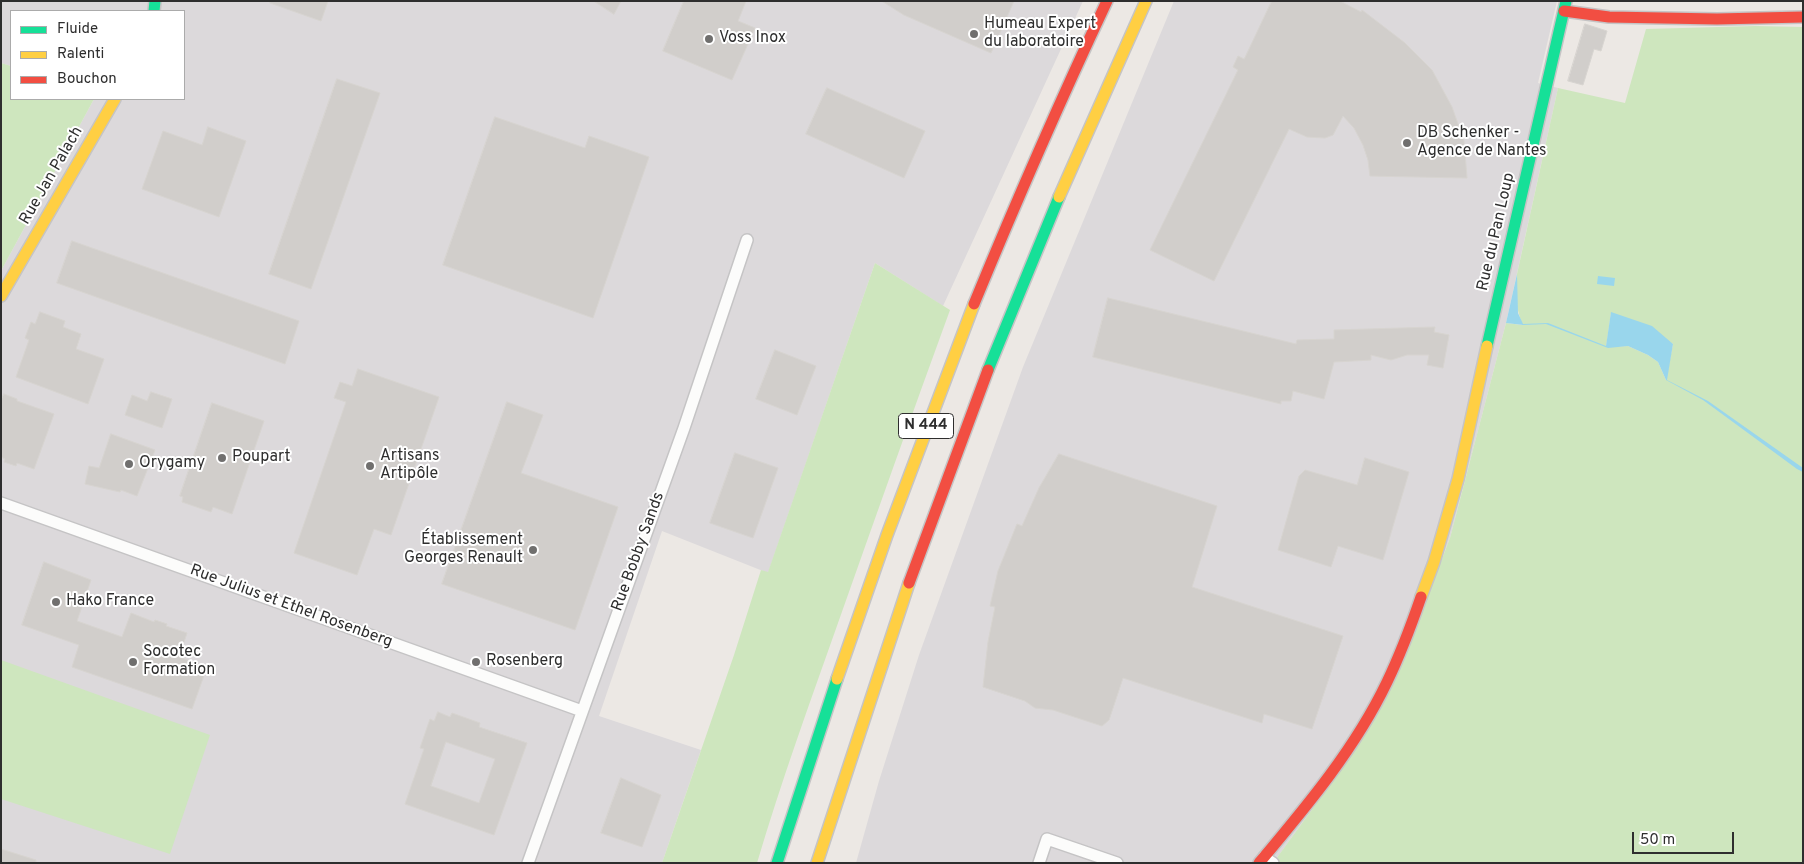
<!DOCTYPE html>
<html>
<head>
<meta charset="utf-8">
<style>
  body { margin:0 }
  #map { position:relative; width:1804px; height:864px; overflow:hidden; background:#ece8e4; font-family:Overpass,sans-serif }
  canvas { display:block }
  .frame { position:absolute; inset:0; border:2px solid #2e2e2e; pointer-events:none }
  .legend { position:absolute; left:10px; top:10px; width:175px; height:90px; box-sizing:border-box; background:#fff; border:1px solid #ababab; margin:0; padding:6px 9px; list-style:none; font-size:15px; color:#2e2e2e }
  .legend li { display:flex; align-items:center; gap:10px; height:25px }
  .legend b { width:25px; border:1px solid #ababab }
  .scale { position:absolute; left:1632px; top:832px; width:102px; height:22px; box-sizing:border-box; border:2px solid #2e2e2e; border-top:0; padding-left:6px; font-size:15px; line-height:18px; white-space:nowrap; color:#2e2e2e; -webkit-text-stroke:4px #fff; paint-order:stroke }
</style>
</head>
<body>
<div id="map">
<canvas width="1804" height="864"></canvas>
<div class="frame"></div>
<ul class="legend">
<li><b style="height:6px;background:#16e098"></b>Fluide</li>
<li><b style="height:6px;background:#ffcf43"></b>Ralenti</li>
<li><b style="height:6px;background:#f24e42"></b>Bouchon</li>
</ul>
<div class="scale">50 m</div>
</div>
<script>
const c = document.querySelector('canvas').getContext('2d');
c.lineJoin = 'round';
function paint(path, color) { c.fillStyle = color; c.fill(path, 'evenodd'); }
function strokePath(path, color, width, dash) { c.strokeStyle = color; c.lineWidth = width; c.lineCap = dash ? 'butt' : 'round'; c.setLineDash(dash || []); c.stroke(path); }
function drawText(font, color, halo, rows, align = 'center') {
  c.font = font + ' Overpass,sans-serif'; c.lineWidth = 4; c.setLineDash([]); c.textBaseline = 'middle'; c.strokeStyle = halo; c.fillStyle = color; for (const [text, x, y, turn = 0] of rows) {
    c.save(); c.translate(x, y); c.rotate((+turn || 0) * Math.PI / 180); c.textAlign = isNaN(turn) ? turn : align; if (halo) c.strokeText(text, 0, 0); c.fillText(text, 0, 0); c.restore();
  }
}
paint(new Path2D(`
  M1 1H1083L943 306 875 263 768 573 662 531 599 716 701 750 662 863H1V271L94 99H184V11H11V66L1 63Z
  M1174 1H1557L1538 83 1558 88 1506 323 1450 538 1402 662 1316 804 1273 863H856L879 781 919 655 1023 367Z`), '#dcd9db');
paint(new Path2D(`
  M1755 26 1803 27V863H1273L1316 804 1402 662 1450 538 1506 323 1522 325 1517 307V274L1558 88 1625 103 1646 29ZM1611 313 1673 344 1666 380 1658 362 1648 355 1628 346 1606 347Z
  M1 63 11 66V99H94L1 271Z
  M875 263 950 310C912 414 875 518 838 623 810 702 781 782 757 863H662L734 655 761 570 768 572Z
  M1 660 210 735 170 854 1 799Z`), '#cee6be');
paint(new Path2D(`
  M1517 274 1518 313 1523 324 1548 323 1606 346 1611 312 1652 326 1673 344 1667 380 1708 401 1803 468V472L1797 469 1703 400 1666 380 1658 362 1648 355 1628 346 1608 348 1546 324 1523 325 1506 323Z
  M1598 276 1615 278 1614 286 1597 284Z`), '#99d6ec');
const building = new Path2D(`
  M271 1H328L321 21 270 3Z
  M594 1H621L614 14Z
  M684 1H746L738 21 755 28 732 80 663 51Z
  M882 1H1014L991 53 904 15Z
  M1272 1H1340L1361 12 1362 10 1405 43 1432 70 1452 107 1464 141 1467 178 1370 176 1368 160 1363 145 1354 128 1343 116 1333 135 1325 138 1307 137 1289 129 1214 281 1150 250 1238 70 1233 67 1238 56 1244 59Z
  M1585 24 1607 31 1601 51 1594 49 1583 85 1568 81Z
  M337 79 380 93 311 289 269 274Z
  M827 88 925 131 904 178 806 134Z
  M495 117 585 148 589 136 649 157 593 318 443 265Z
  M208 127 246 141 219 217 142 189 163 131 202 145Z
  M72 241 299 321 285 364 57 283Z
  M1108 298 1296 344 1297 340 1334 339V330L1435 327 1434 332 1449 335 1443 368 1427 365 1429 355H1407L1391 360 1371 355V360L1334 362 1324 399 1293 391 1291 401H1281V404L1093 357Z
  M40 312 65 321 63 327 81 334 76 349 104 359 88 404 16 377 29 340 25 338 31 322 35 324Z
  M775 350 816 366 797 415 756 399Z
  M358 369 439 397 391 535 374 529 357 575 294 553 346 402 334 398 340 382 352 386Z
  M151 392 172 399 162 428 125 415 132 395 147 401Z
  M4 394 17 399V401L54 414 34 469 17 463 16 466 4 462 5 459 1 457V401Z
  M507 402 543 415 521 473 618 507 575 630 442 584Z
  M212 403 264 421 232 514 213 507 211 512 182 502 183 497 180 496Z
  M111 434 155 450 137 496 121 490 120 492 85 484 89 466 99 468Z
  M735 453 778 468 753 538 710 523Z
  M1059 454 1217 506 1192 587 1343 636 1312 729 1264 714 1262 723 1123 678 1109 720 1102 726 1053 710 1035 708 1025 701 983 687 988 642 995 607 990 606 998 571 1017 524 1022 526 1039 488Z
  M1365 458 1409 472 1383 560 1338 546 1331 567 1278 550 1299 476 1305 470 1357 485Z
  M44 562 91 580 77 621 122 637 131 613 154 622 155 620 167 624 166 626 187 633 179 657 207 667 192 709 72 667 79 645 22 625Z
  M438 712 450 717 452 713 480 723 479 727 527 743 494 835 405 804 424 749 420 748 430 719 434 721ZM446 742 495 759 479 803 431 786Z
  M621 778 661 795 642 847 601 833Z
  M1 849 36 860V863H1Z`);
paint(building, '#d1cecb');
strokePath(building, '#d7d4d0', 1);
const street = new Path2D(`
  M1 503 582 711
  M1264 857 1273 863
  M528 863 684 428 747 240
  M1039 863 1047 839 1117 863`);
const fast = new Path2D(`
  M154 11 155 1
  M1487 346 1566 1
  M988 370 1059 197
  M777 863 837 679`);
const slow = new Path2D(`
  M1059 197 1146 1
  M1 296 115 99
  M1421 597 1434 562 1458 479 1487 346
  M837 679 887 535 974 304
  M817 863 909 583`);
const jam = new Path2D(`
  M1564 11 1609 17 1717 19 1803 17
  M974 304C1016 202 1060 101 1107 1
  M909 583 988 370
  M1259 863C1306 807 1355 749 1387 682 1400 655 1411 626 1421 597`);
strokePath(street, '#c5c4c5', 14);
strokePath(fast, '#c5c4c5', 14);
strokePath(slow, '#c5c4c5', 14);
strokePath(jam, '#c5c4c5', 14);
strokePath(street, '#fcfcfb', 11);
strokePath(fast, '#16e098', 11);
strokePath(slow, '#ffcf43', 11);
strokePath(jam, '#f24e42', 11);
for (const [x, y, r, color] of [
  [974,34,5,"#706f6e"],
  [709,39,5,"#706f6e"],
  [1407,143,5,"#706f6e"],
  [222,458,5,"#706f6e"],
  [129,464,5,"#706f6e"],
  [370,466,5,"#706f6e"],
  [533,550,5,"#706f6e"],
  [56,602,5,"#706f6e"],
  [133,662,5,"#706f6e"],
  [476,662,5,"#706f6e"]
]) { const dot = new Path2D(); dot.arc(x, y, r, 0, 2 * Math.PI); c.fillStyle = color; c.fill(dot); strokePath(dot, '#fff', 2); }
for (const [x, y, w] of [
  [926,426,55]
]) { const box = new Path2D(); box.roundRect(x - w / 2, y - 12.5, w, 25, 4); c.fillStyle = '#fff'; c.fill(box); strokePath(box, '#2e2e2e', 1); }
drawText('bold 15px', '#2e2e2e', null, [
  ["N 444",926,426]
]);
drawText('16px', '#2e2e2e', '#fff', [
  ["Humeau Expert",984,25],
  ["du laboratoire",984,43],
  ["Voss Inox",719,39],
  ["DB Schenker -",1417,134],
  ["Agence de Nantes",1417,152],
  ["Artisans",380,457],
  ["Artipôle",380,475],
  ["Poupart",232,458],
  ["Orygamy",139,464],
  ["Établissement",523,541,"right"],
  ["Georges Renault",523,559,"right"],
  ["Hako France",66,602],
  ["Socotec",143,653],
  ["Formation",143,671],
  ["Rosenberg",486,662]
], 'left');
drawText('16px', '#2e2e2e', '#fff', [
  ["Rue Jan Palach",52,176,-60],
  ["Rue du Pan Loup",1497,232,-77],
  ["Rue Bobby Sands",639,552,-70],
  ["Rue Julius et Ethel Rosenberg",291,607,20]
]);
</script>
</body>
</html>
